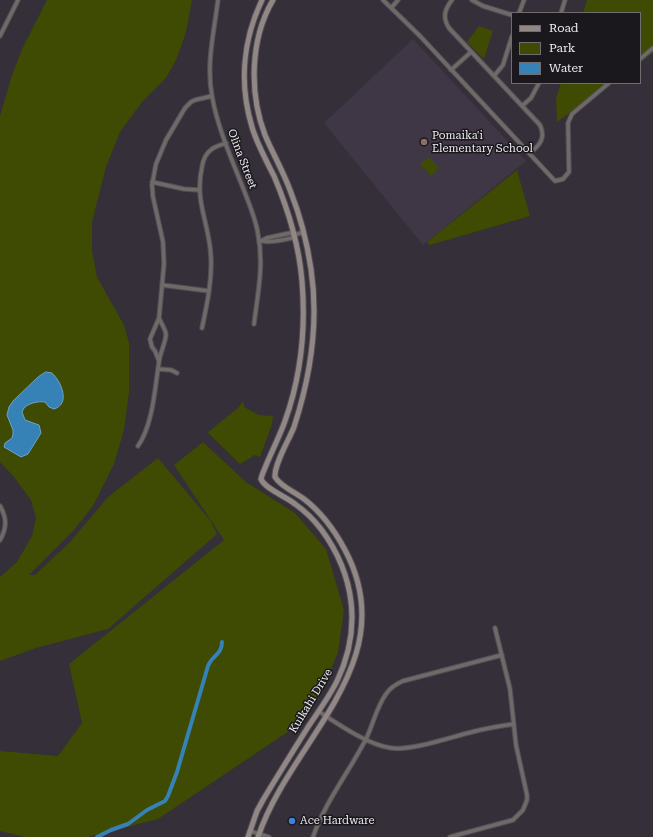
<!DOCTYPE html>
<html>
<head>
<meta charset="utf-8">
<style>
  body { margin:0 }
  #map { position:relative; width:653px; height:837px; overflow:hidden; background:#342f38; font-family:"Roboto Serif",serif }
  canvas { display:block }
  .legend { position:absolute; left:511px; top:12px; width:130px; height:72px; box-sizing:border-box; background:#1a181c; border:1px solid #6f6d71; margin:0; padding:5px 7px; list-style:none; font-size:12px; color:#efecf1 }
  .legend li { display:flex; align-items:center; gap:8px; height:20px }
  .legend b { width:20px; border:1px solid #6f6d71 }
</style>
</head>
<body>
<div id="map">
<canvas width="653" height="837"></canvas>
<ul class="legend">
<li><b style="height:5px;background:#918885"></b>Road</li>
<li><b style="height:11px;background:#3f4a03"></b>Park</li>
<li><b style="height:11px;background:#3681b6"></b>Water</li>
</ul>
</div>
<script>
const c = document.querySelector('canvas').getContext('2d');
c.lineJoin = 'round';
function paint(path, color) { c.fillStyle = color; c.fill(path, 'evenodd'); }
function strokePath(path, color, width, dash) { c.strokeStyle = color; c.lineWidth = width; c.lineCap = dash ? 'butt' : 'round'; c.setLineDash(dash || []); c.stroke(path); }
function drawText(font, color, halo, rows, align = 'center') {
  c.font = font + ' "Roboto Serif",serif'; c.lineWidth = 3; c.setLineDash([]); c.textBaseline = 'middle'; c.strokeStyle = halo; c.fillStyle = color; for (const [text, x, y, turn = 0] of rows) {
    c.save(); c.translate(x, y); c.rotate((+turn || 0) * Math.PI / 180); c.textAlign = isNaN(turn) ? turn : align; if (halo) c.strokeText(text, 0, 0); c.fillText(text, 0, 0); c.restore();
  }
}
paint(new Path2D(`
  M413 39 526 161 423 245 324 123Z`), '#403746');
paint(new Path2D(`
  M47 0H192L186 32 177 58 166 78 142 102 120 132 106 167 92 222V251L97 277 124 325 129 343V392L124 430 114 464 93 506 73 531 29 575H35L70 542 108 497 158 458 210 520 217 534 108 629 36 648 0 661V577L17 562 32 536 36 518 31 500 14 477 0 462V116L12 75 23 47Z
  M587 0H653V53L640 63V13H583Z
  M479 26 493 31 484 59 467 42Z
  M561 83H612L557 122 556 99Z
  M429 157 439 168 431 176 420 164Z
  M517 170 530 216 430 245 427 242Z
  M243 401 244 407 259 415 273 416 272 424 260 457 255 455 240 464 209 434 208 432 238 408Z
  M203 442 246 482 295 513 326 549 344 610 338 652 326 682 304 721 158 819 88 837H25L0 831V751L58 756 82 723 69 664 224 540 174 465Z`), '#3f4a03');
const water = new Path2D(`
  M46 372 52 373C61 381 71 404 54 409L49 407 45 402C38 401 29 403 24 408L22 412 25 420 39 425 41 433 28 454 21 457 4 447 5 443 12 438 13 434V430L7 415 9 407 13 401 38 377Z`);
paint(water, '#3681b6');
strokePath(water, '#6ea1c8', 1);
strokePath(new Path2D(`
  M97 837 111 830 128 824 147 810 165 801 168 796 177 772 208 666C212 655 222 655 222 642`), '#3681b6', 4);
const minor = new Path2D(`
  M218 0C214 32 206 64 212 96 218 130 233 162 245 193 250 206 256 220 258 234 264 264 258 293 254 324
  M383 0 420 36 555 181 563 179 569 172 568 123 572 114 609 83
  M452 0C445 9 442 17 449 28L540 125C546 138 540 145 530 153
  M472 0 483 6 512 15
  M392 7 398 0
  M519 13 524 0
  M561 13 565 0
  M0 36 18 0
  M640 59 653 48
  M451 70 471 52
  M494 76 503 65 512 36
  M522 106 531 98 539 83
  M152 182 184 189 199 190
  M263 241C272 243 283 240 292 238L294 235
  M259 242 267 238 290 233 294 235 304 232
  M162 285 209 291
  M202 328C207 304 212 282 211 258 210 224 194 203 202 167 203 160 206 153 212 149 216 146 221 145 226 143
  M159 361 155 351 152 347 150 339 159 318 164 264 163 242 153 197 152 185 156 164 166 140 185 108 191 102 195 100 212 96
  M158 369 171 370 177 373
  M138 446C153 425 155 387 159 362 160 353 165 344 166 335 166 330 161 323 159 318
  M0 506C7 518 7 528 0 540
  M318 711C338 724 368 745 391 748 412 751 451 737 472 732 486 728 500 726 514 724
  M250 831 269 837
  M313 837C325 802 349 772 366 739 373 725 376 708 386 694 390 688 396 684 403 681L502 655
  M450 837 513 820 523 810 527 800V795L516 745 510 689 495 628`);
const secondary = new Path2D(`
  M248 837 257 811 263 800C278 775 293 751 308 727 318 712 329 697 337 681 362 629 355 575 321 529 314 520 305 511 295 504 287 497 265 489 261 479 262 474 265 468 267 463 273 449 280 435 285 421 301 376 306 329 302 281 299 245 288 209 274 176 266 160 257 144 252 127 239 84 243 40 262 0
  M258 837C290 740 405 663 345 550 335 531 321 512 304 499 295 492 281 487 275 477 274 464 289 440 294 427 311 375 319 323 311 269 307 242 300 215 290 190 283 171 273 154 265 135 249 93 250 39 273 0`);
strokePath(minor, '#524d56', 5.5);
strokePath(secondary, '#524d56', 7);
strokePath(minor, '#6f6967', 3.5);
strokePath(secondary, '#918885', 5);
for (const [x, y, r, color] of [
  [424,142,4,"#8d6e63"],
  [292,821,4,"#3f7fe0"]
]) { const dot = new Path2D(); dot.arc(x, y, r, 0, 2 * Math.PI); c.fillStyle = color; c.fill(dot); strokePath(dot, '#1a181c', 1.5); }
drawText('11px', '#efecf1', '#1a181c', [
  ["Pomaika'i",432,136],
  ["Elementary School",432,149],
  ["Ace Hardware",300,821]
], 'left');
drawText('11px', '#efecf1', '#1a181c', [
  ["Olina Street",242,159,69],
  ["Kuikahi Drive",311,701,-59]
]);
</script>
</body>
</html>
